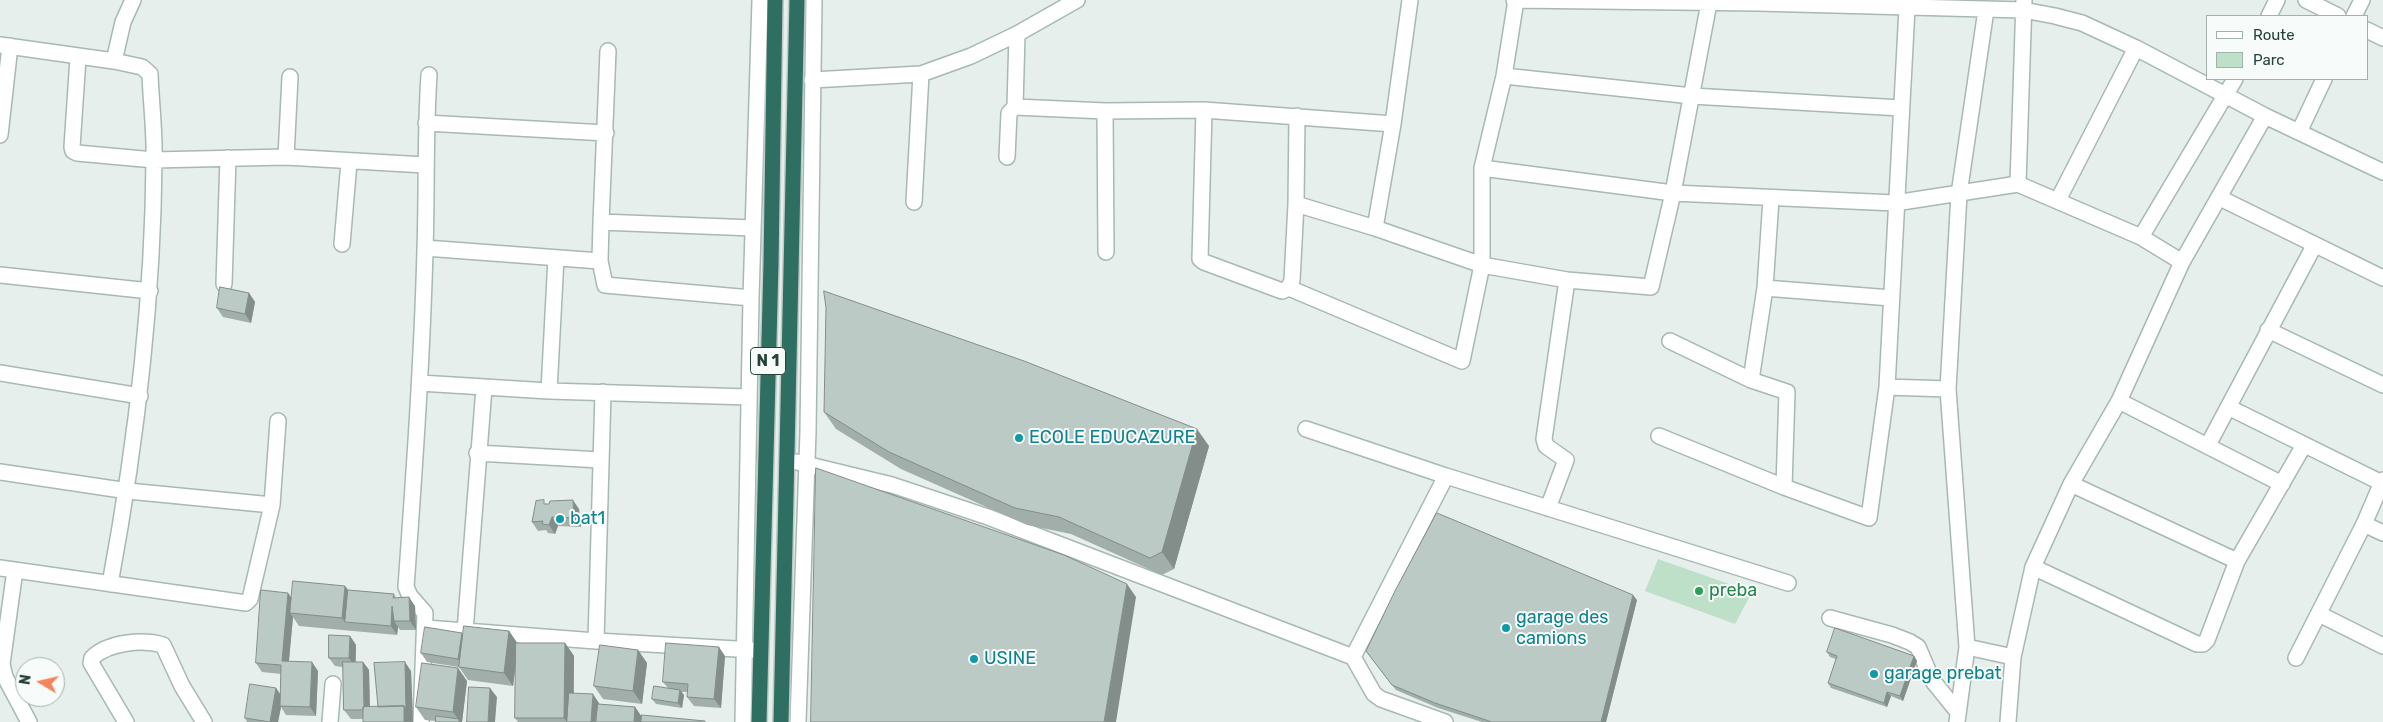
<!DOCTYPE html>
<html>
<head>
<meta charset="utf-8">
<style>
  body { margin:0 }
  #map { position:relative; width:2383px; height:722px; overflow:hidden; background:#e6efeb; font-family:Rubik,sans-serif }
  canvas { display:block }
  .legend { position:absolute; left:2206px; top:15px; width:162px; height:65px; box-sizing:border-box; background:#f7fbf9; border:1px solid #a3b1ad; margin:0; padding:6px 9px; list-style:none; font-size:15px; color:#24423a }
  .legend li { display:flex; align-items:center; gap:10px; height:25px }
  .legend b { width:25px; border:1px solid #a3b1ad }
  .north { position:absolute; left:15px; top:657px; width:50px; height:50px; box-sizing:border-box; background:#f7fbf9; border:1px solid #a3b1ad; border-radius:50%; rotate:279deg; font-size:14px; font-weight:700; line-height:20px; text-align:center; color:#24423a }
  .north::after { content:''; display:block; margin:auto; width:18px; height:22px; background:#f4845f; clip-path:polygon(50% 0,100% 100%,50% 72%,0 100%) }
</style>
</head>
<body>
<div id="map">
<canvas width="2383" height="722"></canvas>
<ul class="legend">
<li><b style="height:6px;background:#fff"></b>Route</li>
<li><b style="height:14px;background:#bfe0c8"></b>Parc</li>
</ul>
<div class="north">N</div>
</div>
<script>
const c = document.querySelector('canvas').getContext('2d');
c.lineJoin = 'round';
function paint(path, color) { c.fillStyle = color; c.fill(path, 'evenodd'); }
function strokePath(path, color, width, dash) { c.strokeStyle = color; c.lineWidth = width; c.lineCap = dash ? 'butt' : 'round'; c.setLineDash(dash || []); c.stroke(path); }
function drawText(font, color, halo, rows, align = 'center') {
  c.font = font + ' Rubik,sans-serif'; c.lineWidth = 4; c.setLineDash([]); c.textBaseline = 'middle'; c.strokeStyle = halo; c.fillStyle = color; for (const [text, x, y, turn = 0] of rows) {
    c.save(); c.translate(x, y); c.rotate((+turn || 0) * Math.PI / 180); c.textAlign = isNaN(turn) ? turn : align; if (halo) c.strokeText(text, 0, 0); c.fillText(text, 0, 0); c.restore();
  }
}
paint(new Path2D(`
  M1658 559 1752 592 1735 624 1645 591Z`), '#bfe0c8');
const minor = new Path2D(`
  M1514 0 1758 3 2023 10 2055 16 2082 23 2136 48 2265 116 2383 172
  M2024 0 2018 184 2141 237 2182 262
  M2306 0 2338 16
  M2269 16 2277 0
  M2354 16 2362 0
  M2367 30 2383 38
  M0 45 114 61 142 67 150 74C151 103 155 132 154 161 153 304 136 444 110 584
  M608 51 601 222 600 261 605 285 751 298
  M78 58 72 147 73 151 77 153 154 160 286 157 425 165
  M114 61 123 22 133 0
  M1504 76 1692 96 1901 108
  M812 80 921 74 971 56 1017 34 1077 0
  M1015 107 1105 111 1204 110 1393 124
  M1204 110 1200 259 1204 262 1282 291 1289 288 1292 280 1296 204 1297 116
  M1105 111 1106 252
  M426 123 606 133
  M2299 132 2324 79
  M0 135 10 46
  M286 157 290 77
  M1007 157 1009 113 1015 107 1017 34
  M1482 168 1673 193 1895 203 2018 184
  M2220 198 2383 278
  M2058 200 2136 48
  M914 202 921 74
  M1296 204 1375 228 1482 265 1567 280 1651 287 1673 193 1709 3
  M601 222 753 228
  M1375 228 1393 124 1410 0
  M2141 237 2235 79
  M342 244 349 162
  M425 248 600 261
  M0 275 150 291
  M224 284 228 158
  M1289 288 1462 361 1482 265V168L1504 76 1516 0
  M1765 288 1891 298
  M2268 330 2383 385
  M1670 341 1751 380 1787 392 1784 487
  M0 373 140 396
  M1751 380 1765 288 1771 199
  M420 383 549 391 749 397
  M1887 387 1948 389
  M549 391 556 258
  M2119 401 2282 484
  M2228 407 2382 483
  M1306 429 1446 476
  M1659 436 1784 487 1869 518 1887 387 1907 8
  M2208 445 2314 246
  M477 453 600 460
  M797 462 892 485 988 517 1353 657 1374 694 1381 699 1445 722
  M0 472 128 491 272 505
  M2071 484 2237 561
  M1548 508 1566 460 1546 446 1544 439 1567 280
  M2364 524 2383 533
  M2033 567 2197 644H2203L2207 640 2237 561 2304 445
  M0 568 246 603 250 599 272 505 278 421
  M15 570 2 664 5 677 29 722
  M2319 614 2383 646
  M1830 618 1892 635 1910 642 1918 647 1932 680 1958 712
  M426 628 596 641 754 650
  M465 631 484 388
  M596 641 603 392
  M1967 647 2013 657
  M1353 657 1446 476 1788 583
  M2296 658 2364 524 2383 480
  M126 722 91 663 92 658C108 642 143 639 163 645L182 686 204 722
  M330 722 333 684
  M421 722 425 613 410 596 406 587C414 475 422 362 425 250 427 191 425 133 429 75
  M743 722 751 298 760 0
  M798 722 808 432 814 0
  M1957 722 1967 647 1948 389 1959 194 1986 10
  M2008 722 2013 657 2033 567 2071 484 2119 401 2182 262 2265 116`);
const highway = new Path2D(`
  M759 722 771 264 775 0
  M781 722 797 0`);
strokePath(minor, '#a8b8b2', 18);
strokePath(highway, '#c2cac8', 18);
strokePath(minor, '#fff', 15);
strokePath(highway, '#2f6f62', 15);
paint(new Path2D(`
  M249 293 255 302 251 323 223 317 217 308Z
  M824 412 1209 446 1174 569 1162 575 1071 534 1027 525 901 469 836 429Z
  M547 504 579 509 581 527 558 526 555 534 548 533 546 530 538 531 532 522Z
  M345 586 348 590 394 594 396 598 415 606 416 630H400L398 627 397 635 299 626 293 617 289 661 318 671 316 716 286 715 281 707 278 722H247L245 718 276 688 280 694 281 674 262 672 256 663 288 593 291 597Z
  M1637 600 1606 722H1482L1438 708 1396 690 1366 651Z
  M509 631 517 643H565L574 656V694L599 704 635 707 642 717 706 722H518L515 718 516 664 513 686 468 680 459 667 427 662 421 653 462 633Z
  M350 636 356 645V662H363L369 670 370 707H378L411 671 413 722H363V719H351L344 710 343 667 335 666 329 658Z
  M638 650 647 663 642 704 603 699 594 686Z
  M1827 652 1914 656 1917 661 1903 701 1891 696 1887 707 1831 688 1828 683 1836 659 1830 657Z
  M725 656 721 708 694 706 687 697 688 692H681L684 695 682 708 656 704 652 699 668 688 663 682Z
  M467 681 462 722 436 721 425 720 416 707Z`), '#a1aea9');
paint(new Path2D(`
  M249 293 255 302 251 323 245 314Z
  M1197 429 1209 446 1174 569 1162 552Z
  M573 500 579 509 581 527 574 518Z
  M552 517 558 526 555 534 549 525Z
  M1127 584 1136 597 1116 722H1104Z
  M345 586 355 599 345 622 342 618Z
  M288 593 294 602 290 613 293 617 288 670 282 661Z
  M1633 595 1637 600 1606 722H1601Z
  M409 597 415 606 416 630 410 621Z
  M392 606 394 621 398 627 397 635 391 626Z
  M509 631 518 644 513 686 504 673Z
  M462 633 469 642 464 668 458 659Z
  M350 636 356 645 355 667 349 658Z
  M565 643 574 656 573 722H567L564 718Z
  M719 647 725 656 721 708 714 699Z
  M638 650 647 663 642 704 633 691Z
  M1914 656 1917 661 1903 701 1900 696Z
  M312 662 318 671 316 716 310 707Z
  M363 662 369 670 370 719 364 710Z
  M405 662 411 671 413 722H404Z
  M458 668 467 681 462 722H459V720L453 712Z
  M276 688 282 697 280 706 281 707 278 722H270Z
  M490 688 497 697 495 722H488Z
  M680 690 684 695 682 708 678 703Z
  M1887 692 1891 696 1887 707 1884 703Z
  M593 694 599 703 598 722H591Z
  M635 707 644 720V722H634Z`), '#838d89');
const building = new Path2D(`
  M220 287 249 293 245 314 217 308Z
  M824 291 1024 361 1197 429 1162 552 1150 558 1059 517 1015 508 889 452 824 412 826 308Z
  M816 468 1064 555 1127 584 1104 722H811Z
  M544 500V504H549L550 501 573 500 574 518 552 517 549 525 542 524 543 521 532 522 536 501Z
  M1437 513 1633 595 1601 722H1492L1435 703 1392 685 1366 651 1395 591Z
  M293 581 345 586 342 618 290 613Z
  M261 590 288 593 282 661 312 662 310 707 280 706 281 665 256 663Z
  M348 590 394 594 393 598 409 597 410 621H394L392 606 391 626 345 622Z
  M464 626 509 631 504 673 459 667Z
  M425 627 462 633 458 659 421 653Z
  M1835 628 1914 656 1900 696 1887 692 1884 703 1828 683 1837 656 1827 652Z
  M329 635 350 636 349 658H329Z
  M516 643H565L564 718H515Z
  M666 643 719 647 714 699 687 697 688 684 663 682Z
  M600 645 638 650 633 691 594 686Z
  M343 662H363L364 707H363V710H344Z
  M405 662 406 710 404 706 378 707 374 663Z
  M422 663 458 668 453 712 416 707Z
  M250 684 276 688 270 722 245 718Z
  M654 686 680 690 678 703 652 699Z
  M469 687 490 688 488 722H467Z
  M569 693 593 694 591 722H567Z
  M598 704 635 707 634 722H596Z
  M404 706V722H363V707Z
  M642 715 705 721V722H641Z
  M436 716 459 719V722H436Z`);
paint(building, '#bbcac4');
strokePath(building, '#838d89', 1);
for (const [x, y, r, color] of [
  [1019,438,5,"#0f9aa8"],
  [560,519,5,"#0f9aa8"],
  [1699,591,5,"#2e9e5b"],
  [1506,628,5,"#0f9aa8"],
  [974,659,5,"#0f9aa8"],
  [1874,674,5,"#0f9aa8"]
]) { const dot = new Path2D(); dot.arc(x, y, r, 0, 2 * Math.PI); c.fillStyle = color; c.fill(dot); strokePath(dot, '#f7fbf9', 2); }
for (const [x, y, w] of [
  [768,361,35]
]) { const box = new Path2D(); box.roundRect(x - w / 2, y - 13.5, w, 27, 4); c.fillStyle = '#f7fbf9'; c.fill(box); strokePath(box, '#24423a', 1); }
drawText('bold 16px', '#24423a', null, [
  ["N 1",768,361]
]);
drawText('18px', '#0d838f', '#f7fbf9', [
  ["ECOLE EDUCAZURE",1029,438],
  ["bat1",570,519],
  ["garage des",1516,618],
  ["camions",1516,639],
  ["USINE",984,659],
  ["garage prebat",1884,674]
], 'left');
drawText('18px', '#27864d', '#f7fbf9', [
  ["preba",1709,591]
], 'left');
</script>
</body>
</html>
